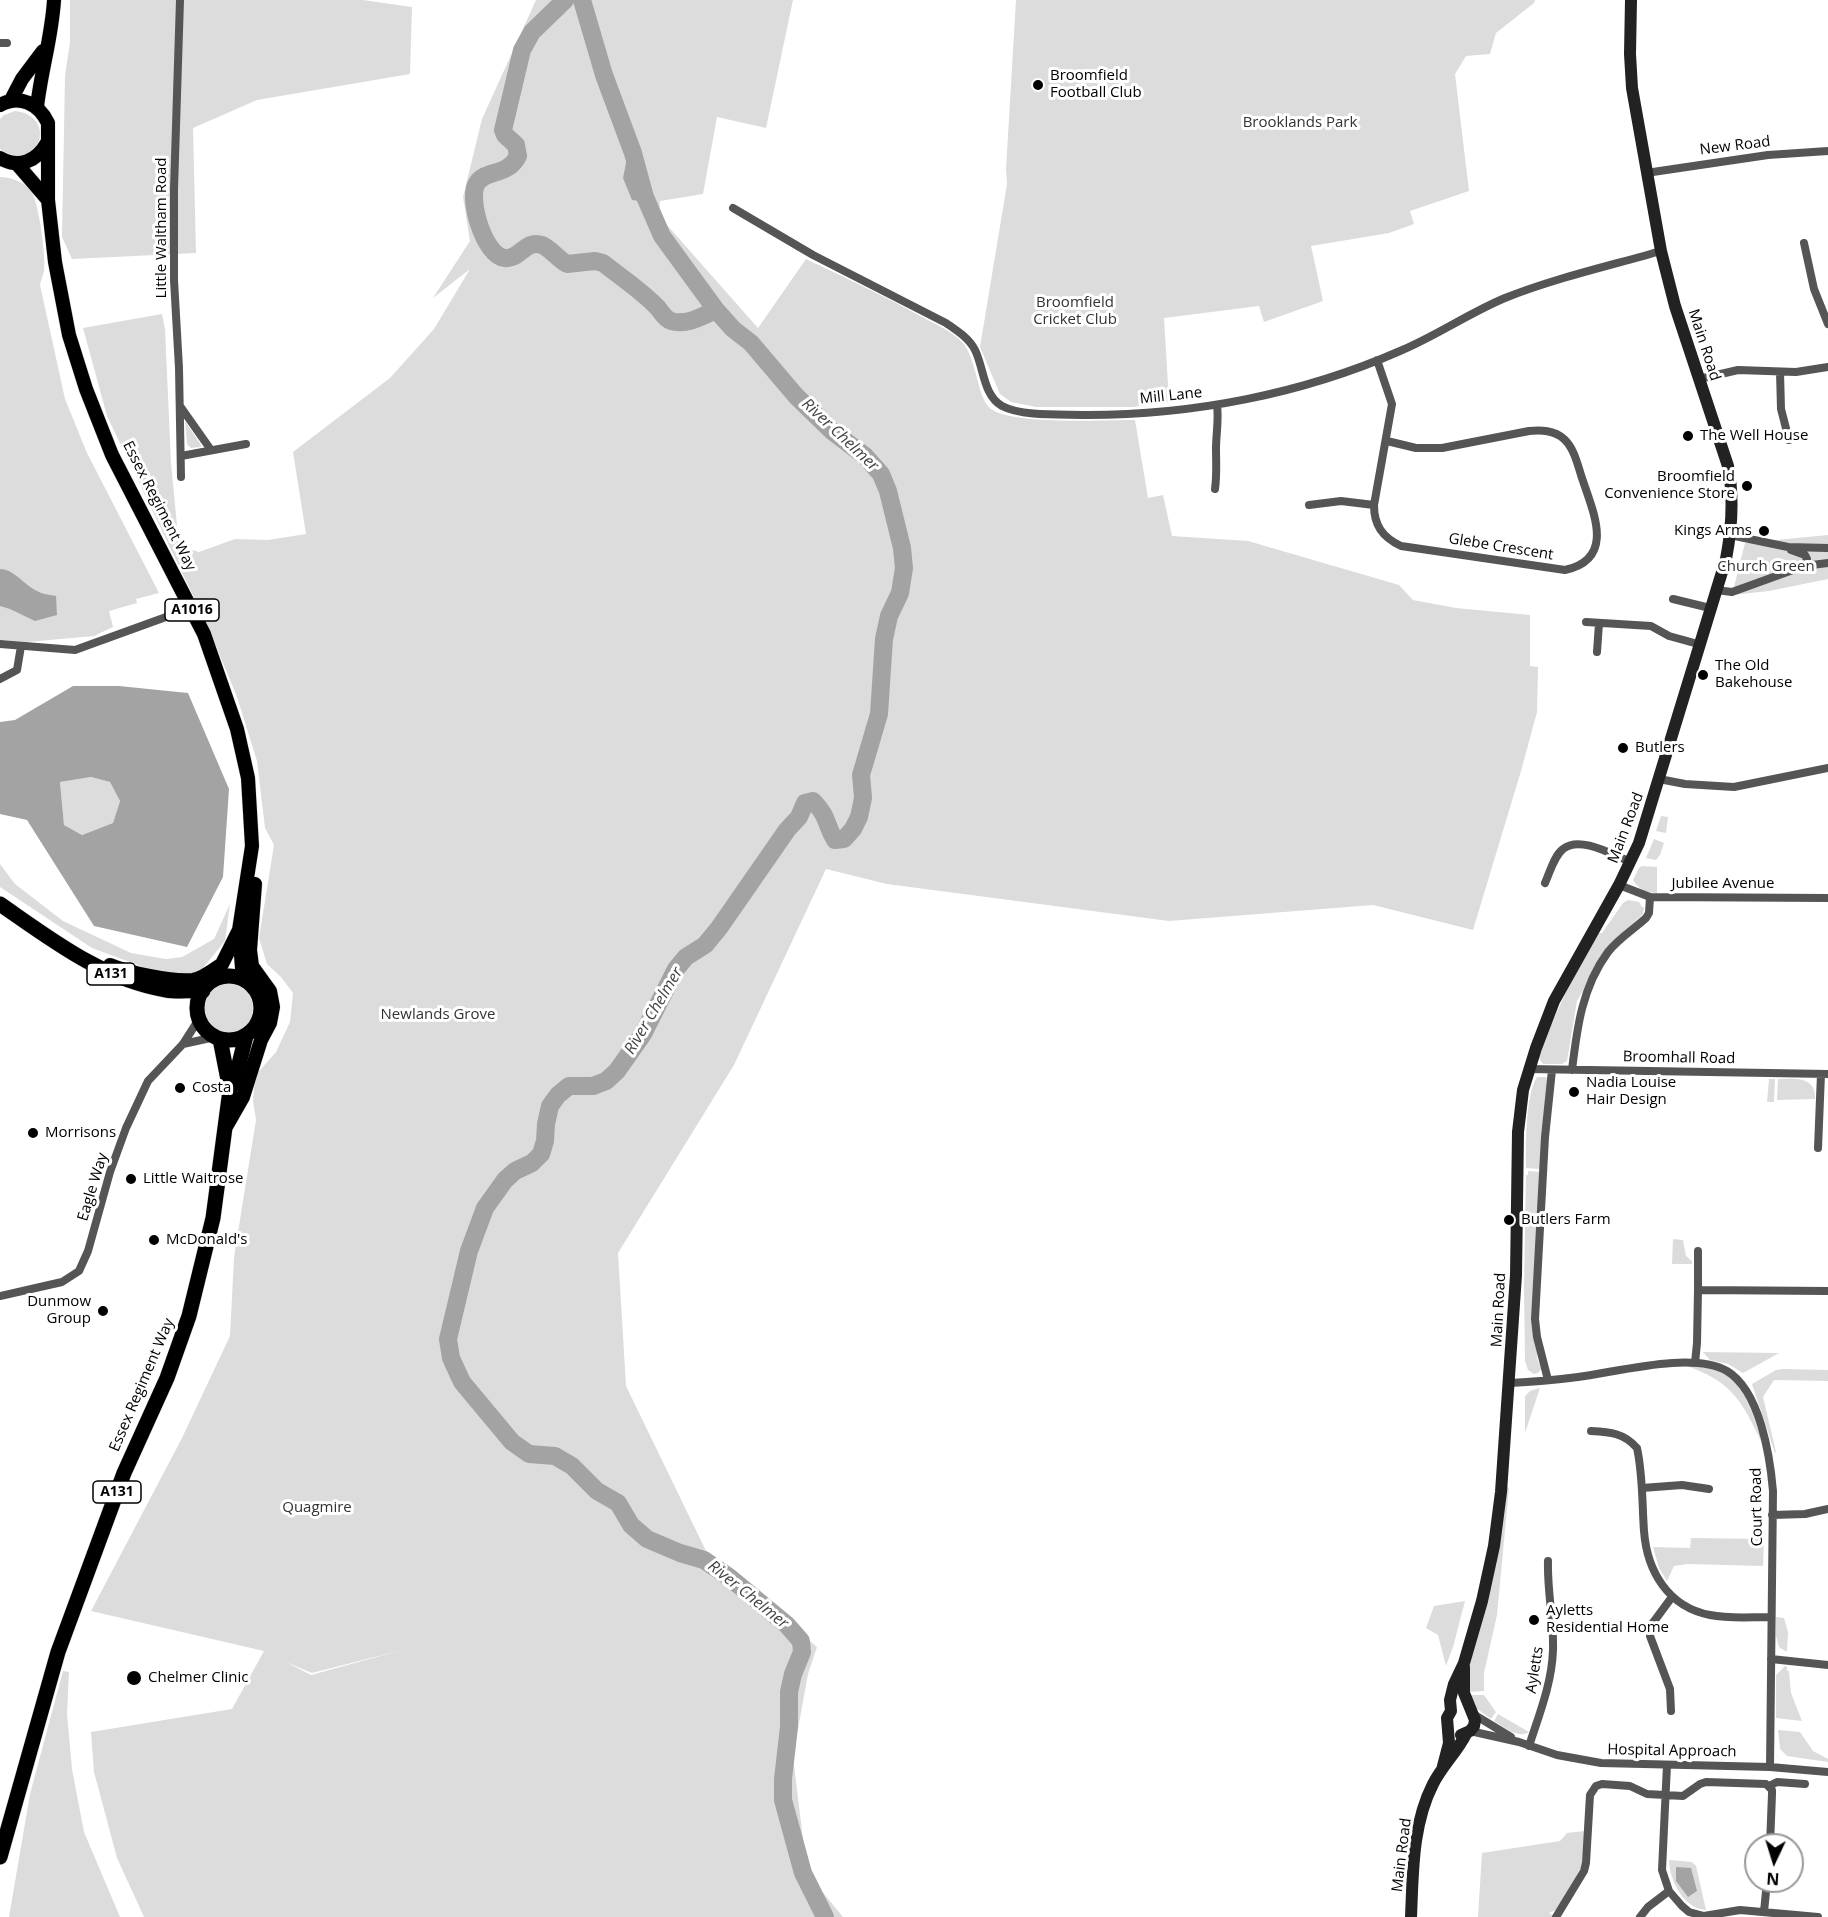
<!DOCTYPE html>
<html>
<head>
<meta charset="utf-8">
<style>
  body { margin:0 }
  #map { position:relative; width:1828px; height:1917px; overflow:hidden; background:#fff; font-family:"Open Sans",sans-serif }
  canvas { display:block }
  .north { position:absolute; left:1744px; top:1833px; width:60px; height:60px; box-sizing:border-box; background:#fff; border:2px solid #999; border-radius:50%; rotate:184deg; font-size:16px; font-weight:700; line-height:24px; text-align:center; color:#000 }
  .north::after { content:''; display:block; margin:auto; width:21px; height:27px; background:#000; clip-path:polygon(50% 0,100% 100%,50% 72%,0 100%) }
</style>
</head>
<body>
<div id="map">
<canvas width="1828" height="1917"></canvas>
<div class="north">N</div>
</div>
<script>
const c = document.querySelector('canvas').getContext('2d');
c.lineJoin = 'round';
function paint(path, color) { c.fillStyle = color; c.fill(path, 'evenodd'); }
function strokePath(path, color, width, dash) { c.strokeStyle = color; c.lineWidth = width; c.lineCap = dash ? 'butt' : 'round'; c.setLineDash(dash || []); c.stroke(path); }
function drawText(font, color, halo, rows, align = 'center') {
  c.font = font + ' "Open Sans",sans-serif'; c.lineWidth = 6; c.setLineDash([]); c.textBaseline = 'middle'; c.strokeStyle = halo; c.fillStyle = color; for (const [text, x, y, turn = 0] of rows) {
    c.save(); c.translate(x, y); c.rotate((+turn || 0) * Math.PI / 180); c.textAlign = isNaN(turn) ? turn : align; if (halo) c.strokeText(text, 0, 0); c.fillText(text, 0, 0); c.restore();
  }
}
paint(new Path2D(`
  M70 0H363L412 7 410 74 257 100 193 128 196 253 72 259 62 237 65 76 70 42Z
  M536 0H793L766 128 717 117 703 194 660 201 659 216 758 328 806 259C846 278 886 297 924 318 937 325 953 332 963 343 977 359 977 399 991 409 1012 425 1105 420 1135 420L1148 498 1163 495 1172 536 1248 541 1399 585 1413 600 1456 608 1530 615V666L1538 667 1537 712 1521 771 1473 930 1373 905 1169 921 887 884 826 869 734 1065 618 1253 626 1386 707 1553 817 1647 808 1674 793 1756 807 1873 843 1917H144L117 1858 94 1772 91 1732 232 1709 264 1651 91 1611 182 1438 230 1336 234 1257 256 1120 253 1101 255 1076 276 1052 290 1022 293 993 281 977 267 964 259 938 274 845 265 828 257 761 237 697 209 629 107 416 83 328 162 314 165 329 171 463 179 546 199 552 235 539 268 540 306 534 293 452 390 378 434 329 470 269 433 298 470 241 463 197 482 119ZM402 1650 311 1675 286 1662 312 1673Z
  M1016 0H1535L1534 3 1496 33 1490 54 1466 56 1455 74 1469 191 1410 211 1414 224 1389 233 1311 246 1323 301 1264 322 1259 306 1164 318 1169 402 1133 407H1036L1011 402 1000 394 980 347 1007 184 1006 169Z
  M15 111C60 116 38 176 0 149V119L4 115Z
  M0 177C12 177 25 182 32 193 39 204 46 257 44 271 43 275 41 280 40 285L65 399 87 453 159 593 136 599 137 603 109 611 113 627 94 636 27 642 0 640Z
  M185 421 201 445V447L191 448 187 444Z
  M1828 535V579L1769 591 1732 595 1745 543Z
  M91 777 110 782 120 801 113 823 82 835 64 825 60 782Z
  M1661 816 1668 817 1666 833 1656 831Z
  M1654 839 1664 843 1660 855 1656 860 1646 858Z
  M0 864 15 884 63 921 131 953 166 959 182 957 214 939 230 904 225 941 198 974 154 971 92 948 0 887Z
  M1642 866 1657 867V893C1646 893 1638 889 1633 880L1639 868Z
  M1628 900 1639 902 1642 907H1644L1643 914 1607 947 1577 1001 1567 1061 1562 1064H1543L1539 1058C1554 1014 1574 972 1599 933H1602L1623 903Z
  M204 1007a26 26 0 1 1 52 0a26 26 0 1 1-52 0Z
  M1537 1077H1546L1548 1080 1540 1169 1526 1168C1526 1145 1525 1096 1537 1077Z
  M1769 1079H1775L1774 1102H1767Z
  M1778 1079C1795 1079 1816 1076 1815 1099L1777 1100Z
  M1528 1171 1540 1172 1537 1358 1541 1369 1538 1373 1534 1374 1528 1370 1525 1361 1524 1287 1526 1175H1528Z
  M1673 1239 1683 1240 1686 1256 1692 1261V1264H1672Z
  M1703 1352 1779 1353 1743 1373 1728 1364 1710 1360Z
  M1681 1364C1696 1365 1714 1365 1727 1374 1745 1387 1757 1424 1763 1445 1741 1399 1732 1381 1681 1364Z
  M1783 1369 1828 1370V1381L1774 1380 1763 1397 1776 1452 1775 1453 1752 1384 1776 1370Z
  M1540 1388 1525 1433V1396L1530 1391Z
  M1507 1487 1509 1488 1497 1615 1484 1673V1691L1468 1692C1465 1664 1479 1636 1485 1610 1495 1570 1502 1529 1507 1487Z
  M1691 1538 1764 1539 1763 1566 1688 1564 1674 1566 1667 1581 1659 1568 1653 1547 1690 1548Z
  M1465 1601 1453 1647 1446 1666 1438 1635 1426 1628 1434 1606Z
  M1776 1617 1784 1618 1788 1632 1787 1652 1779 1647 1776 1636Z
  M1785 1666 1787 1667V1671H1789L1791 1693 1802 1721 1776 1718V1675Z
  M63 1671 69 1672 67 1714 72 1769 84 1832 120 1917H9L30 1794Z
  M1469 1695H1484L1496 1712 1491 1719 1476 1708Z
  M1498 1714 1529 1732C1518 1739 1504 1727 1494 1721Z
  M1778 1730 1800 1732 1813 1751 1828 1759V1762L1787 1756 1780 1749Z
  M1585 1831 1582 1865 1558 1909 1549 1913 1555 1917H1478L1482 1853 1560 1841 1567 1833Z
  M1670 1860 1692 1862 1696 1866 1706 1910C1683 1908 1670 1881 1669 1861Z`), '#dcdcdc');
paint(new Path2D(`
  M636 153C640 169 651 179 652 195L639 201 632 200 623 178 627 158Z
  M0 569C14 569 24 585 37 591 42 594 50 595 56 596L57 615 35 621 10 609 0 606Z
  M73 686H119L188 693 229 789 223 877 187 947 94 926 27 820 0 814V722L15 720ZM91 777 110 782 120 801 113 823 82 835 64 825 60 782Z
  M1676 1867 1691 1868 1697 1891 1688 1897 1676 1881Z`), '#a3a3a3');
strokePath(new Path2D(`
  M565 0 532 32 522 50 503 130 505 135 516 145 518 156C507 177 486 169 477 183 467 198 484 256 505 258 520 260 525 239 542 245 551 249 558 259 567 264L595 261 603 263C622 278 642 291 658 308 662 313 665 319 671 321 686 326 703 316 716 310
  M582 0 604 75 633 153 645 197 662 236 716 310 733 329 751 343 796 396 832 431 865 456 881 474 888 491 902 548 904 568 900 593 889 616 884 639 879 714 861 775 863 798 859 817 853 829 844 839 835 840C825 824 829 817 813 801L805 803 799 817 787 830 719 928 705 945 686 957 676 969 643 1034 617 1071 606 1081 593 1086H569L558 1095 550 1106 546 1124 545 1141 541 1154 532 1163 515 1171 505 1180 485 1208 469 1251 448 1339 451 1358 462 1382 512 1442 529 1454 555 1456 572 1466 597 1491 618 1503 631 1525 647 1539 680 1553 704 1560 729 1577 787 1625 801 1641 802 1652 793 1674 789 1692V1727L783 1779V1800L803 1873 825 1917`), '#a3a3a3', 18);
const primary = new Path2D(`
  M11 100 22 79 43 51
  M0 105C20 94 39 104 48 123V200L55 262 69 335 86 389 112 455 204 634 237 729 248 778 252 846 239 930 242 968 247 982
  M37 107C41 71 52 36 54 0
  M0 158C19 169 37 161 47 143
  M17 164 48 200
  M110 965C129 973 172 982 193 980 204 978 213 970 222 964
  M218 972 239 930
  M227 1125 243 1097 261 1040 270 1023 273 1007 270 991 252 966 250 950 255 884`);
const highway = new Path2D(`
  M0 904C52 940 102 979 166 990 177 992 191 990 203 991
  M197 1008a32 32 0 1 1 64 0a32 32 0 1 1-64 0Z
  M220 1039 230 1090
  M0 1857 58 1652 124 1473 167 1378 189 1316 213 1218 230 1090 236 1076 246 1036`);
strokePath(primary, '#dbdbdb', 15);
strokePath(highway, '#dbdbdb', 16);
strokePath(new Path2D(`
  M180 0 174 189V280L179 368 181 477
  M0 43H7
  M1646 173 1768 155 1828 151
  M733 208 813 255 946 323C956 330 969 338 975 350 984 368 983 395 1002 406 1023 417 1063 414 1087 415 1193 415 1302 394 1400 351 1436 336 1469 313 1505 298 1555 278 1609 266 1661 251
  M1804 243 1814 289 1828 324
  M1377 360 1392 404 1374 505C1374 525 1382 537 1401 546L1565 570C1615 559 1594 514 1583 481 1578 467 1575 449 1564 439 1554 430 1541 430 1529 431L1442 448H1416L1387 441
  M1780 372 1781 409 1789 440
  M1699 379 1738 370 1796 372 1828 367
  M180 406 211 450
  M181 456 246 444
  M1215 489C1217 475 1216 463 1216 449 1216 434 1219 420 1217 405
  M1309 505 1341 501 1374 505
  M1730 535 1788 547 1828 548
  M1791 550 1805 555 1807 559 1804 566
  M1716 590 1732 592 1804 566 1828 563
  M1673 599 1710 608
  M1586 622 1651 626 1669 636 1698 644
  M0 644 75 650 166 617
  M1597 652 1599 623
  M0 679 17 670 21 646
  M1659 779 1685 784 1734 787 1828 768
  M1545 883C1550 872 1554 856 1563 849 1580 835 1613 855 1631 862
  M1619 885 1650 897 1828 898
  M183 1044 215 1037
  M1529 1069 1828 1074
  M1572 1070C1577 1028 1582 987 1608 952 1618 939 1634 929 1646 918L1649 913 1650 897
  M1818 1148 1821 1074
  M1698 1251V1290
  M0 1296 62 1282 79 1271 88 1251 110 1172 126 1128 148 1081 183 1044 199 1019
  M1695 1363 1697 1343 1698 1290 1828 1291
  M1548 1380 1537 1337 1535 1319 1545 1137 1552 1070
  M1510 1383C1533 1382 1555 1380 1578 1377 1617 1372 1692 1351 1727 1371 1760 1391 1770 1456 1773 1491L1770 1767
  M1591 1431C1610 1432 1624 1433 1637 1448 1643 1475 1642 1504 1644 1531 1647 1571 1668 1607 1710 1615 1730 1619 1750 1617 1770 1617
  M1642 1488 1682 1485 1709 1489
  M1772 1515 1805 1514 1828 1509
  M1771 1659 1828 1665
  M1671 1711 1670 1689 1650 1636 1652 1624 1672 1597
  M1473 1714 1511 1737
  M1470 1731 1519 1742 1557 1755 1601 1763 1770 1767 1828 1772
  M1529 1746C1539 1715 1552 1683 1553 1650 1554 1620 1547 1591 1548 1561
  M1667 1765 1662 1870 1669 1891 1682 1906 1689 1912 1704 1916 1740 1910 1818 1917
  M1769 1786 1777 1782 1805 1784
  M1764 1912 1767 1881
  M1556 1917 1584 1871 1586 1863 1590 1795 1596 1786 1602 1784 1630 1786 1647 1794 1683 1796 1700 1784 1706 1782 1766 1784 1772 1790V1794L1770 1845
  M1640 1917 1648 1907 1669 1891`), '#555', 8);
strokePath(new Path2D(`
  M1461 1735 1470 1731 1474 1726 1475 1720 1464 1693V1667
  M1443 1766 1449 1743 1447 1718 1451 1711 1450 1700 1454 1684 1464 1663 1482 1601 1494 1546 1501 1492 1516 1275 1518 1132 1523 1090 1536 1048 1554 1001 1619 885 1639 843 1726 559C1732 528 1734 497 1728 466L1675 306 1661 251 1632 88 1630 54 1631 0
  M1411 1917C1413 1873 1412 1825 1433 1784 1442 1766 1457 1752 1466 1734`), '#222', 12);
strokePath(primary, '#000', 14);
strokePath(highway, '#000', 15);
for (const [x, y, r, color] of [
  [1038,85,6,"#000"],
  [1688,436,6,"#000"],
  [1747,486,6,"#000"],
  [1764,531,6,"#000"],
  [1703,675,6,"#000"],
  [1623,748,6,"#000"],
  [180,1088,6,"#000"],
  [1574,1092,6,"#000"],
  [33,1133,6,"#000"],
  [131,1179,6,"#000"],
  [1509,1220,6,"#000"],
  [154,1240,6,"#000"],
  [103,1311,6,"#000"],
  [1534,1620,6,"#000"],
  [134,1678,8,"#000"]
]) { const dot = new Path2D(); dot.arc(x, y, r, 0, 2 * Math.PI); c.fillStyle = color; c.fill(dot); strokePath(dot, '#fff', 2); }
for (const [x, y, w] of [
  [192,610,54],
  [111,974,48],
  [117,1492,48]
]) { const box = new Path2D(); box.roundRect(x - w / 2, y - 11, w, 22, 4.5); c.fillStyle = '#fff'; c.fill(box); strokePath(box, '#000', 1.5); }
drawText('bold 14px', '#000', null, [
  ["A1016",192,610],
  ["A131",111,974],
  ["A131",117,1492]
]);
drawText('15px', '#000', '#fff', [
  ["Broomfield",1050,76],
  ["Football Club",1050,93],
  ["The Well House",1700,436],
  ["Broomfield",1735,477,"right"],
  ["Convenience Store",1735,494,"right"],
  ["Kings Arms",1752,531,"right"],
  ["The Old",1715,666],
  ["Bakehouse",1715,683],
  ["Butlers",1635,748],
  ["Nadia Louise",1586,1083],
  ["Hair Design",1586,1100],
  ["Costa",192,1088],
  ["Morrisons",45,1133],
  ["Little Waitrose",143,1179],
  ["Butlers Farm",1521,1220],
  ["McDonald's",166,1240],
  ["Dunmow",91,1302,"right"],
  ["Group",91,1319,"right"],
  ["Ayletts",1546,1611],
  ["Residential Home",1546,1628],
  ["Chelmer Clinic",148,1678]
], 'left');
drawText('15px', '#333', '#fff', [
  ["Brooklands Park",1300,123],
  ["Broomfield",1075,303],
  ["Cricket Club",1075,320],
  ["Church Green",1766,567],
  ["Newlands Grove",438,1015],
  ["Quagmire",317,1508]
]);
drawText('15px', '#000', '#fff', [
  ["New Road",1735,146,-7],
  ["Little Waltham Road",162,228,-90],
  ["Main Road",1704,345,72],
  ["Mill Lane",1171,396,-6],
  ["Essex Regiment Way",159,506,63],
  ["Glebe Crescent",1501,547,9],
  ["Main Road",1626,828,-69],
  ["Jubilee Avenue",1723,884],
  ["Broomhall Road",1679,1058,1],
  ["Eagle Way",93,1187,-73],
  ["Main Road",1499,1310,-87],
  ["Essex Regiment Way",142,1385,-67],
  ["Court Road",1757,1507,-91],
  ["Ayletts",1535,1670,-81],
  ["Hospital Approach",1672,1751,1],
  ["Main Road",1402,1855,-83]
]);
drawText('italic 16px', '#444', '#fff', [
  ["River Chelmer",840,435,43],
  ["River Chelmer",654,1011,-59],
  ["River Chelmer",748,1595,39]
]);
</script>
</body>
</html>
